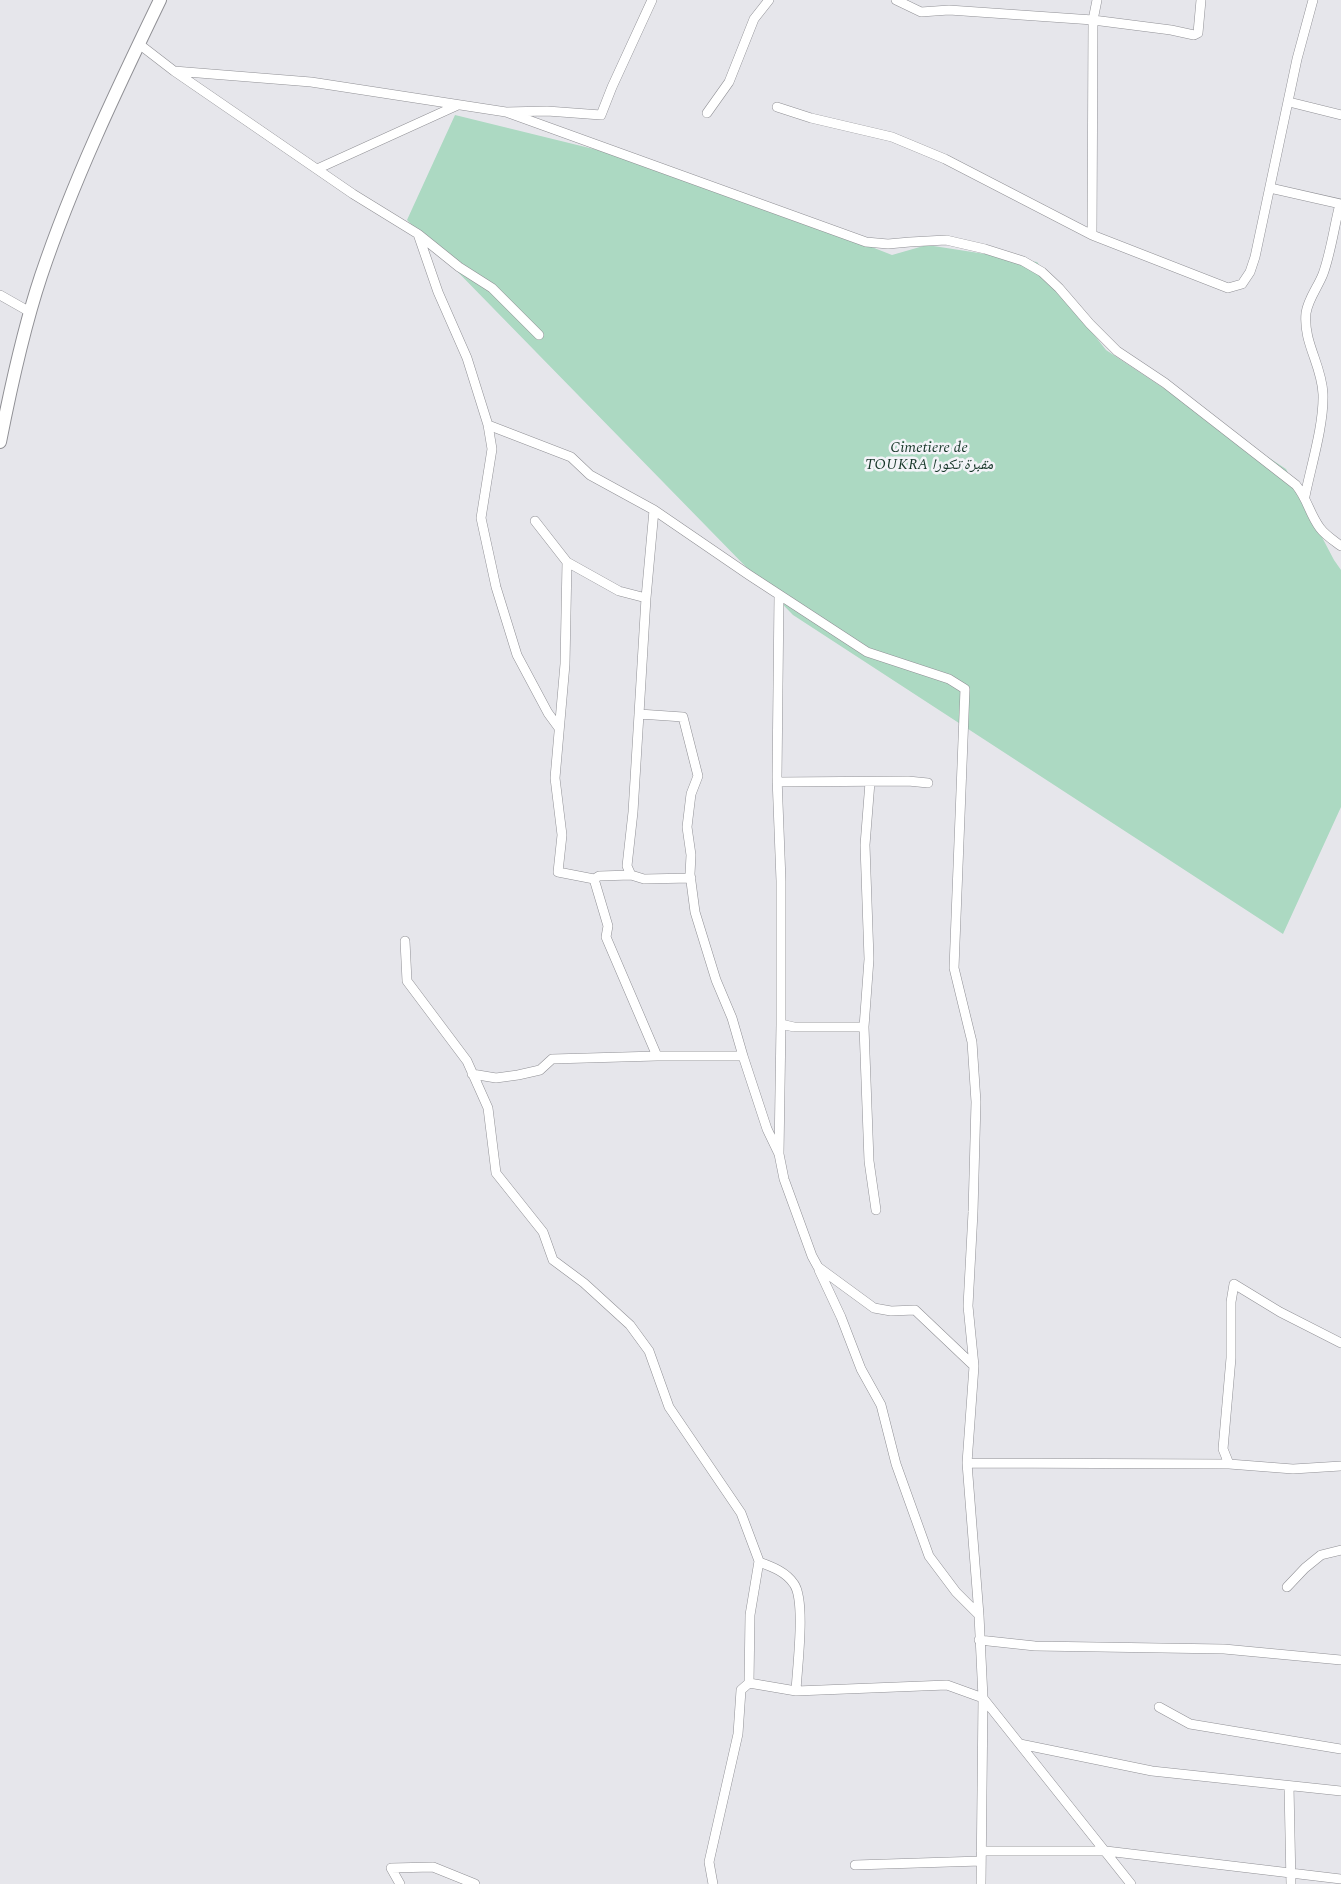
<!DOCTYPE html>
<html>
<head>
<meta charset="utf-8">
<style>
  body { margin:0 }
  canvas { display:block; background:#e6e6eb }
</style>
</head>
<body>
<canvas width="1341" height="1884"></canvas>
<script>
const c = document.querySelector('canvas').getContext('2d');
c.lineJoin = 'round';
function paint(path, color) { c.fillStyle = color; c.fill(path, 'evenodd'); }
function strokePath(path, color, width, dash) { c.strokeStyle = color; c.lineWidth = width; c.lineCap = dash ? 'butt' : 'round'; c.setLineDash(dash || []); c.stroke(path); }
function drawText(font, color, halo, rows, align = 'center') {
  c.font = font + ' Spectral,"Noto Naskh Arabic",serif'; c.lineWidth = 5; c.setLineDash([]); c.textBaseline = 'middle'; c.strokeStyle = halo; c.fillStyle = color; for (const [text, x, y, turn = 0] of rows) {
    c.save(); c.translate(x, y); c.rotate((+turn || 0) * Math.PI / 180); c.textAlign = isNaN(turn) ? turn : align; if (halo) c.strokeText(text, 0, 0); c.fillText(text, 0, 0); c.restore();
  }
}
paint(new Path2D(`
  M455 115 671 168 892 255 927 245 1037 262 1106 350 1286 469 1334 560 1341 570V807L1283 934 793 615 407 220Z`), '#acd9c2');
const minor = new Path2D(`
  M896 0 921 12 949 10 1093 20 1171 30 1194 35 1198 33 1201 0
  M139 44 174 71 353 194 418 234 459 267 492 288 539 335
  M174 71 311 82 506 112 547 111 601 115 612 87 652 0
  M1289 102 1341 115
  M777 107 811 118 892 137 945 159 1092 235 1228 288 1242 284 1250 272 1255 257 1297 59 1313 0
  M506 112 866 242 888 244 910 242 946 240 985 249 1023 261 1042 272 1059 288 1090 324 1117 351 1165 383 1296 485C1308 500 1309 513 1320 528 1325 535 1333 540 1341 546
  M707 113 729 82 754 19 769 0
  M317 169 458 105
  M1270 188 1341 204
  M418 234 438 292 467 358 488 425 492 449 481 518 496 587 517 655 548 713 559 728
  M1092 235 1093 20 1097 0
  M0 295 30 312
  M488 425 571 457 590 475 654 510 646 598 639 714 683 717 698 776 691 794 687 827 691 855 690 874 695 912 716 980 732 1018 743 1056
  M1305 496C1311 466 1324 425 1323 394 1322 365 1303 343 1306 313 1308 299 1318 287 1323 274 1331 252 1334 227 1340 204
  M654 510 749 575 867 652 949 679 965 689 954 968 972 1042 976 1102 973 1212 968 1306 974 1366 967 1463 979 1615 983 1698 1131 1884
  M535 521 567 562 619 591 646 598
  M567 562 565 664 555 778 562 835 558 872 594 879 608 926 606 937 657 1056H743L767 1129 779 1154
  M779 595 777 777 781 881V1024L794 1027H864
  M639 714 633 812 627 866 631 875 644 879 691 878
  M777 782 908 781 928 783
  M870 782 865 845 869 959 864 1027 869 1161 876 1210
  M594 879 599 876 631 875
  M405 941 407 981 467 1061 488 1108 496 1173 543 1232 553 1260 584 1283 630 1325 649 1351 669 1407 741 1513 759 1561 750 1615 749 1683 796 1691 947 1685 983 1698 981 1884
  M781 1024 779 1154 784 1179 812 1256 818 1267 874 1308 891 1311 915 1310 974 1366
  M472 1074 496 1078 518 1075 540 1070 552 1059 657 1056
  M819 1270 841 1317 861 1369 881 1405 896 1464 929 1556 956 1592 979 1615
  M1341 1343 1280 1312 1234 1284 1231 1302V1358L1223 1449 1229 1464 1293 1469 1341 1466
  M967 1463 1229 1464
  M759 1562C773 1567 786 1572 794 1584 806 1601 797 1669 796 1691
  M1287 1587 1305 1568 1321 1555 1341 1550
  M979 1640 1035 1646 1224 1649 1341 1660
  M1159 1707 1190 1724 1341 1749
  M1020 1744 1152 1771 1341 1791
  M1289 1786 1291 1884
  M981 1851H1106L1341 1879
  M855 1865 981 1861
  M400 1884 391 1868 433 1867 475 1884
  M713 1884 709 1862 738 1734 741 1690 749 1683`);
const highway = new Path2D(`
  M0 442C11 386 23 330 41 276 73 181 116 91 160 0`);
strokePath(minor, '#909095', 10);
strokePath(highway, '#909095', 14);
strokePath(minor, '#fff', 9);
strokePath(highway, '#fff', 12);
drawText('italic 15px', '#163628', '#f3f3f8', [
  ["Cimetiere de",929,449],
  ["TOUKRA مقبرة تكورا",929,466]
]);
</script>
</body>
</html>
